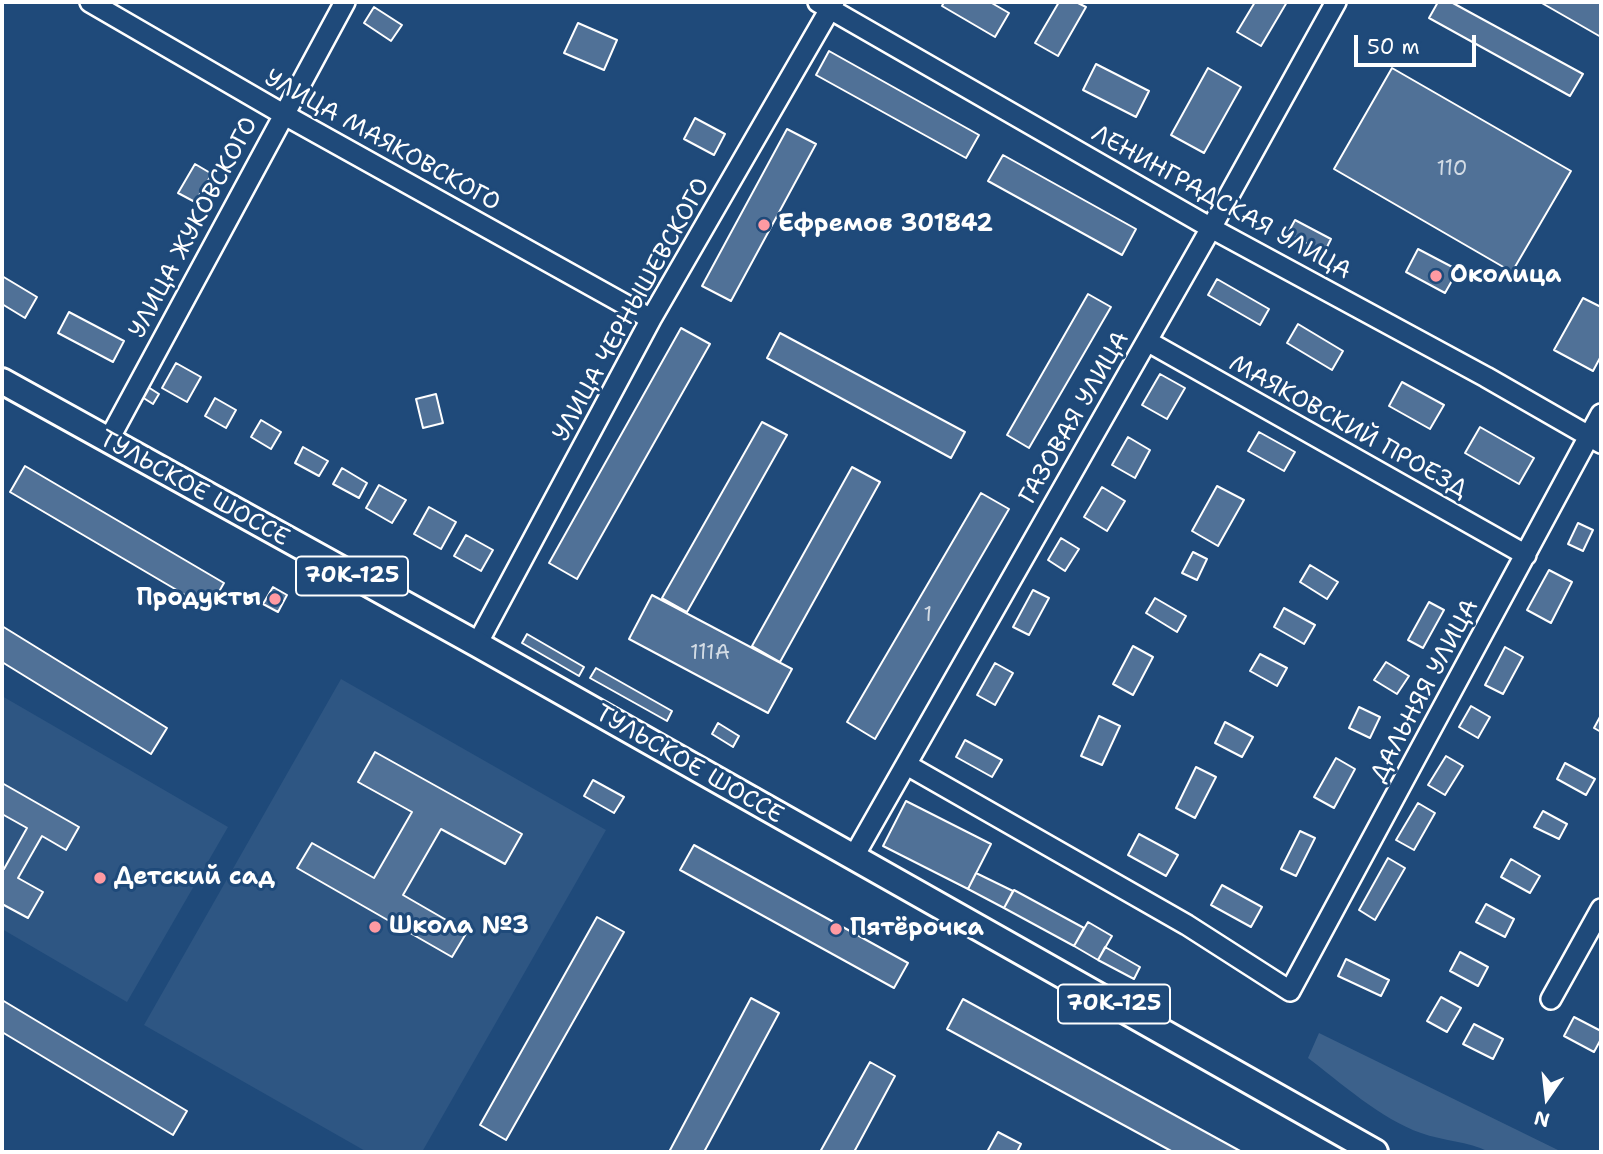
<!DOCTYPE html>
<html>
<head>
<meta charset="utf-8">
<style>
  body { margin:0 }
  #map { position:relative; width:1603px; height:1154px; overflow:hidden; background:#1f4a7a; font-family:"Shantell Sans",sans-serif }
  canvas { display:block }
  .frame { position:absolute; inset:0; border:4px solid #fff; pointer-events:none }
  .north { position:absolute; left:1512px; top:1063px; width:70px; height:70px; -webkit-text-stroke:5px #1f4a7a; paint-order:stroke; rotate:194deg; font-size:19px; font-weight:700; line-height:28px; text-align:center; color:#fff }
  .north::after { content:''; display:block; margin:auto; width:24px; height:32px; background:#fff; clip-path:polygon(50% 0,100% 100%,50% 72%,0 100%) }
  .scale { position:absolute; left:1354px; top:35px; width:122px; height:32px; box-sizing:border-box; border:4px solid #fff; border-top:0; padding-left:9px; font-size:21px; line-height:24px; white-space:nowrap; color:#fff; -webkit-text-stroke:5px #1f4a7a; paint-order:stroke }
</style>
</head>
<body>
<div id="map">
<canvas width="1603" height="1154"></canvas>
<div class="frame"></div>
<div class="north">N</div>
<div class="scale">50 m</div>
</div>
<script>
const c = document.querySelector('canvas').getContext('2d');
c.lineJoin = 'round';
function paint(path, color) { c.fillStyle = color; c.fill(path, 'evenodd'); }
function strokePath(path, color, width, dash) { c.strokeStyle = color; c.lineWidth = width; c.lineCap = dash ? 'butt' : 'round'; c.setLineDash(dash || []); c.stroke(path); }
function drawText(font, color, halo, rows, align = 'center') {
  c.font = font + ' "Shantell Sans",sans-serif'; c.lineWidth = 6; c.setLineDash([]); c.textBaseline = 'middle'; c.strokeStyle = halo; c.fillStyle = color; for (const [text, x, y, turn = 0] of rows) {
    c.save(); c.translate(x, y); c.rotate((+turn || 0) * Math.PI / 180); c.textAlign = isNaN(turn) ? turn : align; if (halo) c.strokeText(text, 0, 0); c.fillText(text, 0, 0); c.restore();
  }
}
paint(new Path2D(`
  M341 679 606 830 422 1152H367L144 1025Z
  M2 696 228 827 127 1002 2 929Z`), '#2e5683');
paint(new Path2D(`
  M1319 1033 1562 1152H1489C1468 1141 1443 1141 1421 1133 1381 1119 1341 1083 1308 1058Z`), '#3c618b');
const building = new Path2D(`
  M944 2H990L1009 13 995 37 942 6Z
  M1059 2H1076L1086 7 1058 56 1035 43Z
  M1255 2H1287L1261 46 1237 32Z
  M1438 2H1451L1583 74 1570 96 1429 18Z
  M1540 2H1601V37Z
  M374 7 402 25 391 41 364 23Z
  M578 23 617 40 604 70 564 53Z
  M829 51 979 135 966 158 816 75Z
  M1096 64 1149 91 1136 117 1083 90Z
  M1208 68 1241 87 1204 153 1171 135Z
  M1392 68 1571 171 1512 272 1334 169Z
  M695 118 725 134 714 155 684 139Z
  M787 129 816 144 731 301 702 286Z
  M1003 155 1136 229 1122 255 988 181Z
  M195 164 212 174 195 202 178 193Z
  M1295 220 1331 239 1324 253 1288 233Z
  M1418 249 1458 270 1445 293 1406 272Z
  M2 276 37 297 25 318 2 304Z
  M1217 279 1269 309 1260 325 1208 295Z
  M1088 294 1111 307 1029 448 1007 435Z
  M1583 298 1601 307V356L1593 371 1554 350Z
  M69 312 124 341 113 362 58 333Z
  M1298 324 1343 351 1332 370 1287 343Z
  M681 328 710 344 577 579 549 563Z
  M780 333 965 432 951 458 767 358Z
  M176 363 201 377 187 402 162 388Z
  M1160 374 1185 388 1167 419 1142 405Z
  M1402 382 1444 405 1430 429 1389 406Z
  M148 387 159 394 153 404 142 397Z
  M436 394 443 423 423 428 416 399Z
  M215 398 236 410 226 428 205 416Z
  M261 420 281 432 271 449 251 437Z
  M762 422 787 435 687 612 662 598Z
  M1480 427 1534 458 1519 484 1465 453Z
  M1259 432 1295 452 1284 471 1248 451Z
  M1128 437 1150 450 1135 478 1112 465Z
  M303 447 328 461 319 476 295 463Z
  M25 466 224 583 209 609 10 492Z
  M852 467 880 482 780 662 752 646Z
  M342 468 367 483 359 498 333 484Z
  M379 485 406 500 392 523 366 508Z
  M1217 486 1244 500 1218 546 1192 531Z
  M1102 487 1125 501 1107 531 1084 517Z
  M981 493 1009 509 875 739 847 722Z
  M429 507 456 522 441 549 414 534Z
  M1578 523 1593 530 1583 551 1568 544Z
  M466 535 493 550 481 571 454 556Z
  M1061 538 1079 549 1065 571 1048 560Z
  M1193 552 1207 559 1197 580 1182 573Z
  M1310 565 1338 582 1327 599 1300 582Z
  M1549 570 1572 582 1551 623 1527 610Z
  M273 587 287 595 278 612 263 604Z
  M1033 590 1049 598 1029 635 1013 627Z
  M652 595 792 669 768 713 629 639Z
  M1155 598 1186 616 1177 632 1146 613Z
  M1429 602 1444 610 1423 648 1408 640Z
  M1284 608 1315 625 1304 644 1274 627Z
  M2 626 167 728 151 754 2 662Z
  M527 634 584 667 579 676 522 643Z
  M1133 646 1153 657 1133 695 1113 684Z
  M1505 647 1523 657 1503 694 1485 685Z
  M1260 654 1287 668 1277 686 1250 671Z
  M1386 662 1409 676 1397 694 1374 680Z
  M995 663 1013 673 995 705 977 695Z
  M596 668 672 711 667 721 590 678Z
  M1471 706 1490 717 1478 738 1459 727Z
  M1359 707 1380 717 1370 738 1349 728Z
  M1601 715V732L1594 728Z
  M1099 716 1120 726 1102 765 1081 756Z
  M1225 722 1253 737 1242 757 1215 743Z
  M718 723 739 736 733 747 712 734Z
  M965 740 1002 760 992 777 956 757Z
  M375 752 522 834 505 864 441 829 403 895 467 932 452 957 297 868 312 843 374 878 412 812 358 782Z
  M1446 756 1463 766 1445 795 1428 785Z
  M1336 758 1355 769 1334 808 1314 797Z
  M1565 763 1595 779 1586 795 1557 779Z
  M1196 767 1216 777 1195 818 1176 808Z
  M593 780 624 797 614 813 584 796Z
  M2 783 79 827 66 850 42 836 18 878 43 892 28 918 2 904V868L4 869 27 828 2 814Z
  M906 801 991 844 968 889 883 846Z
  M1418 803 1435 813 1414 850 1396 840Z
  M1543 811 1567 824 1559 839 1534 827Z
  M1300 831 1315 838 1296 876 1281 869Z
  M1139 834 1178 855 1166 876 1128 855Z
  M694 845 908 963 894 988 680 870Z
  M1388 858 1405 868 1375 920 1359 910Z
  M1511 859 1540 876 1530 893 1501 877Z
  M976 873 1013 891 1004 908 968 889Z
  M1222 885 1262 907 1251 927 1211 905Z
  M1014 890 1084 928 1074 946 1004 908Z
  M1486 904 1514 919 1505 937 1476 922Z
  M597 917 624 932 506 1140 480 1125Z
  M1088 922 1112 936 1098 960 1074 946Z
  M1105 947 1140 967 1134 979 1098 960Z
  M1460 952 1488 967 1478 986 1450 971Z
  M1346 959 1389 980 1381 996 1338 976Z
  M1441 997 1461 1008 1447 1032 1427 1021Z
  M751 998 779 1013 704 1152H669Z
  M963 999 1242 1152H1173L947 1029Z
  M2 1000 187 1111 173 1135 2 1032Z
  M1574 1017 1601 1031V1039L1594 1052 1564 1036Z
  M1474 1024 1503 1039 1493 1059 1463 1044Z
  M870 1062 895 1076 854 1152H820Z
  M998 1132 1021 1144 1017 1152H987Z`);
paint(building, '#507197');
strokePath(building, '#fff', 2);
const minor = new Path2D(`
  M90 2 283 114 651 319
  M818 2 1211 228 1486 377 1601 443
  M1147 341 1526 555
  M108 441 345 2
  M477 644 651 319 834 2
  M907 765 1187 925 1290 991 1601 414
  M854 856 1211 228 1336 2
  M1551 999 1601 909`);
const major = new Path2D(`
  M2 381 477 644 1375 1152`);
strokePath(minor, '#fff', 24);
strokePath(major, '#fff', 30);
strokePath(minor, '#1f4a7a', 19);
strokePath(major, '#1f4a7a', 24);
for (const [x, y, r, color] of [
  [764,225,7,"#ff9aa2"],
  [1436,276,7,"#ff9aa2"],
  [275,599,7,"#ff9aa2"],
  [100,878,7,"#ff9aa2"],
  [375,927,7,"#ff9aa2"],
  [836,929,7,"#ff9aa2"]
]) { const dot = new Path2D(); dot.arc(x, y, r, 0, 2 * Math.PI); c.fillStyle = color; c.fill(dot); strokePath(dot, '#1f4a7a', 2.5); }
drawText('21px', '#d3dce5', null, [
  ["110",1452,170],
  ["1",928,616],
  ["111А",710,654]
]);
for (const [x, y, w] of [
  [352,576,112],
  [1114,1004,112]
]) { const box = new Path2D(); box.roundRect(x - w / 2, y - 19.5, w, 39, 5); c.fillStyle = '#1f4a7a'; c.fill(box); strokePath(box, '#fff', 2); }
drawText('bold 23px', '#fff', null, [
  ["70К-125",352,576],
  ["70К-125",1114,1004]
]);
drawText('24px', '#fff', '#1f4a7a', [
  ["УЛИЦА МАЯКОВСКОГО",382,141,29],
  ["ЛЕНИНГРАДСКАЯ УЛИЦА",1221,203,29],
  ["УЛИЦА ЖУКОВСКОГО",194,228,-62],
  ["УЛИЦА ЧЕРНЫШЕВСКОГО",632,310,-61],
  ["ГАЗОВАЯ УЛИЦА",1075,418,-60],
  ["МАЯКОВСКИЙ ПРОЕЗД",1348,427,29],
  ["ТУЛЬСКОЕ ШОССЕ",194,489,29],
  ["ДАЛЬНЯЯ УЛИЦА",1425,691,-62],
  ["ТУЛЬСКОЕ ШОССЕ",689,765,30]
]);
drawText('bold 24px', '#fff', '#1f4a7a', [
  ["Ефремов 301842",778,225],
  ["Околица",1450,276],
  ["Продукты",261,599,"right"],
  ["Детский сад",114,878],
  ["Школа №3",389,927],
  ["Пятёрочка",850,929]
], 'left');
</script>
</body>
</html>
